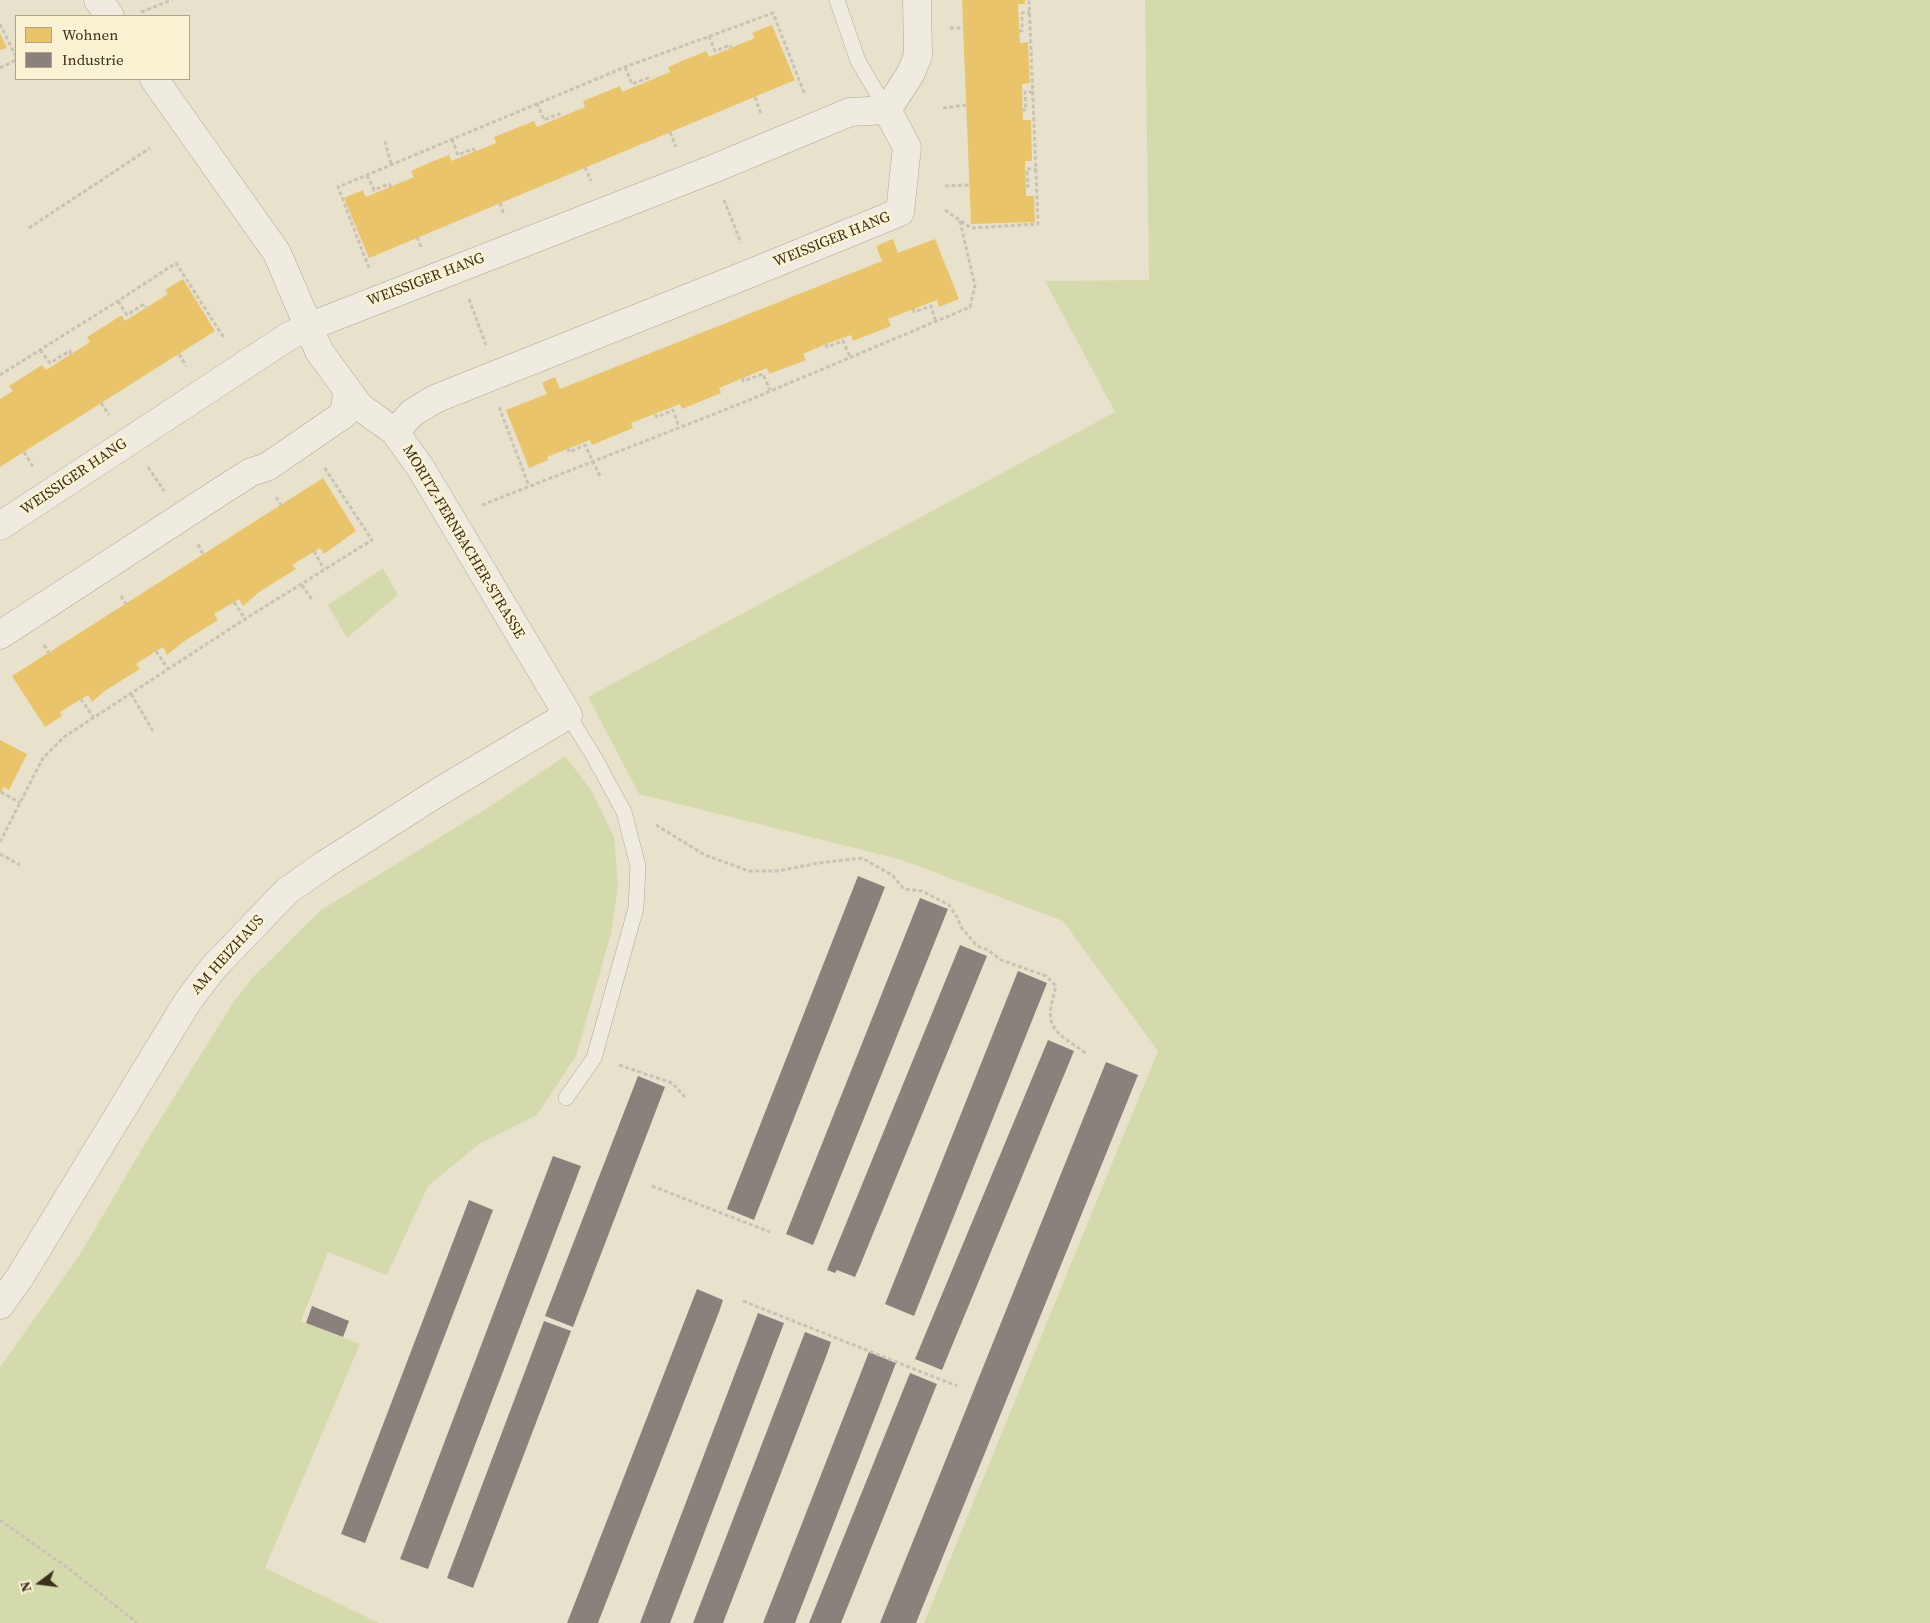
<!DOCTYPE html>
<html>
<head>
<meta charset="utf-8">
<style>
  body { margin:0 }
  #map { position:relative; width:1930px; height:1623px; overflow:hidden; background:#e8e2cc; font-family:"Source Serif 4",serif }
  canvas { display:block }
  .legend { position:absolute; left:15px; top:15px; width:175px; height:65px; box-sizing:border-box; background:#faf2d2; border:1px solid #afa489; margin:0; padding:6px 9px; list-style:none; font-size:15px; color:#3e2f1c }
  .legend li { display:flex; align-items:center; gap:10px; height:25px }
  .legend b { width:25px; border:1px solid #afa489 }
  .north { position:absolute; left:15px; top:1558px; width:50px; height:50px; -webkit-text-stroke:4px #faf2d2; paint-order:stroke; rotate:255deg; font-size:14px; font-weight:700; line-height:20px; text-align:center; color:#3e2f1c }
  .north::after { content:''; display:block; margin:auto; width:18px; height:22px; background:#3e2f1c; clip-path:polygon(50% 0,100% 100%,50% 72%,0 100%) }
</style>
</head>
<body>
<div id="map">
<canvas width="1930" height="1623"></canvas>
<ul class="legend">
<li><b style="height:14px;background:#e9c46a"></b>Wohnen</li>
<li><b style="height:14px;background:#8a817c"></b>Industrie</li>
</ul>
<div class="north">N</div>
</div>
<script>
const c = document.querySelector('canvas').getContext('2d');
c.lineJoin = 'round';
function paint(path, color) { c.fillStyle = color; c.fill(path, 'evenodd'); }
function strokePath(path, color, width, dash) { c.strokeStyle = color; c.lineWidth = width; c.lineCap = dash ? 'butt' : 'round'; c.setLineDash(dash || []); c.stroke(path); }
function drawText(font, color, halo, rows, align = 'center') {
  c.font = font + ' "Source Serif 4",serif'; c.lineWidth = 5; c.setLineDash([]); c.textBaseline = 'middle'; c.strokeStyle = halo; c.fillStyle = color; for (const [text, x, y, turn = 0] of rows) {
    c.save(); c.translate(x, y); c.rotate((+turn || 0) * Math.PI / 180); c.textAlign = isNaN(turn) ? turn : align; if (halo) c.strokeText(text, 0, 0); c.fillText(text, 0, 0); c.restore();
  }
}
paint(new Path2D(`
  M1145 0H1930V1623H924L1158 1051 1063 921 902 860 639 794 588 697 1115 412 1045 281 1149 280Z
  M383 568 398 595 347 638 328 605Z
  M565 756 591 790 614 837 618 885 611 934 576 1056 537 1115 479 1144 428 1186 387 1275 328 1252 301 1321 360 1344 265 1568 379 1623H0V1367L79 1256 143 1147 233 1003 253 977 321 910 486 809Z`), '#d5daad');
paint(new Path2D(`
  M962 0H1025V4H1018L1020 43 1028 42 1030 83 1022 84 1023 120H1031L1032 161H1025L1026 196H1034L1035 222 971 224Z
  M772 25 795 80 369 258 344 198 363 190 366 197 414 177 411 171 431 162 449 155 451 161 496 143 494 137 534 121 537 127 585 107 583 101 620 86 622 92 670 72 668 67 706 51 709 57 755 38 752 33Z
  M0 33 7 48 0 50Z
  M893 239 898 253 935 239 959 299 939 307 937 300 888 319 891 326 853 341 851 335 826 344 803 354 806 360 769 374 767 368 719 388 721 393 682 409 680 404 631 423 633 428 592 445 590 440 547 457 548 460 529 468 506 410 547 394 542 383 555 377 560 389 882 261 876 246Z
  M183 279 215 331 0 467V399L13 391 9 386 42 365 46 370 90 342 87 337 122 315 125 321 168 294 165 290Z
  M323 478 356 531 324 554 320 548 292 565 296 569 259 592 243 606 239 599 214 614 218 620 183 642 167 655 163 647 136 664 140 669 106 690 92 702 88 695 60 712 62 716 45 727 12 676Z
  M0 740 27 754 9 790 4 787 0 794Z`), '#e9c46a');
paint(new Path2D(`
  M858 876 885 887 754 1220 727 1209Z
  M920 898 948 909 813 1245 786 1234Z
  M960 945 987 956 859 1268 855 1277 837 1270 835 1273 827 1270Z
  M1018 971 1047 983 914 1316 885 1304Z
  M1048 1040 1074 1051 942 1370 915 1359Z
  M1106 1062 1138 1075 916 1623H880Z
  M638 1076 665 1087 573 1327 545 1316Z
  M553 1156 581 1166 428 1569 400 1559Z
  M469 1200 493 1210 365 1543 341 1534Z
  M697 1289 723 1300 719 1312 598 1623H567Z
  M312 1306 349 1321 343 1337 306 1323Z
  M758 1313 784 1323 670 1623H640Z
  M544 1321 571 1331 473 1588 447 1578Z
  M805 1332 831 1342 827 1354 723 1623H693Z
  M869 1352 896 1363 795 1623H763Z
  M910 1373 937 1384 841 1623H809Z`), '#8a817c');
const service = new Path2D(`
  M837 0 858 61 887 110
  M566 1098 594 1058 636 908 638 866 624 812 593 755 568 715`);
const minor = new Path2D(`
  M98 0 110 16
  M887 110 911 73 918 55 917 0
  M395 432 412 413 435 399 751 273 900 212 907 147 887 110
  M0 526 289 336 308 327 713 169 850 112 887 110
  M0 635 215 495 251 472 267 467 334 421 344 414 348 391
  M0 1305 20 1277 188 1001 213 968 287 891 324 865 437 793 568 715 420 467 395 432 359 406 319 351 277 253 154 79`);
strokePath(service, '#ada696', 16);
strokePath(minor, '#ada696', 29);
strokePath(new Path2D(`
  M141 12 172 0
  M0 24 16 57
  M950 28H963
  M1019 31H1022V13H1030
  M709 36 715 51 730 45 731 48
  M625 67 632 84 648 78 649 80
  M0 68 16 60
  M755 97 761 114
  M537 103 544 120 559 114 560 117
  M943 108 966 105
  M1022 110H1026L1025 92H1033
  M670 132 676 147
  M452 139 458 155 473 149 475 151
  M385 141 391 164
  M585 167 591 181
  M367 175 374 190 389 184 391 187
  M945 186 970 185
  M1026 187 1028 186 1027 169H1036
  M724 200 741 243
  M500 203 504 215
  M945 210 971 228 1038 224 1029 0
  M29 228 150 148
  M417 237 421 247
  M369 268 338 187 625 67 773 13 805 95
  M469 299 486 345
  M118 301 127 315 144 304 146 307
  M913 309 914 312 931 306 936 322
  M826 344 827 347 843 341 850 357
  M40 350 50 363 70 351 71 354
  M179 354 186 366
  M0 375 118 301 176 263 224 338
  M743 378V381L763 374 770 390
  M101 403 109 415
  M499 407 529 486
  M655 414 657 417 673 410 679 427
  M568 448 569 452 585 445 600 476
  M24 452 33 467
  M148 467 164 491
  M276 497 281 505
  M482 505 742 403 970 307 975 286 960 221
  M198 544 203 554
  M314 551 324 569
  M302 585 313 601
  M121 596 126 604
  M234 602 245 619
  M44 645 49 653
  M156 651 168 669
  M131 694 153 731
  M81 699 93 717
  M1 792 20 803
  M656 825 705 855 749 871H778L818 863 862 858 892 875 904 889 922 891 949 905 957 917 961 927 977 946 988 950 1001 960 1046 976 1056 986C1043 1031 1053 1029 1087 1054
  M0 842 43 758 64 737 245 619 372 540 324 467
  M0 854 20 865
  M619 1065 672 1083 686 1098
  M652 1186 770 1232
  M743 1301 957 1386
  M0 1520 68 1568 137 1623`), '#c8c3b6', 3, [4, 2.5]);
strokePath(service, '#efebe0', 15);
strokePath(minor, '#efebe0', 28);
drawText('15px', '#3e2f1c', '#faf2d2', [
  ["WEISSIGER HANG",832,240,-22],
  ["WEISSIGER HANG",426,280,-21],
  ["WEISSIGER HANG",74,477,-34],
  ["MORITZ-FERNBACHER-STRASSE",463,542,59],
  ["AM HEIZHAUS",228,955,-48]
]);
</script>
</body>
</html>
